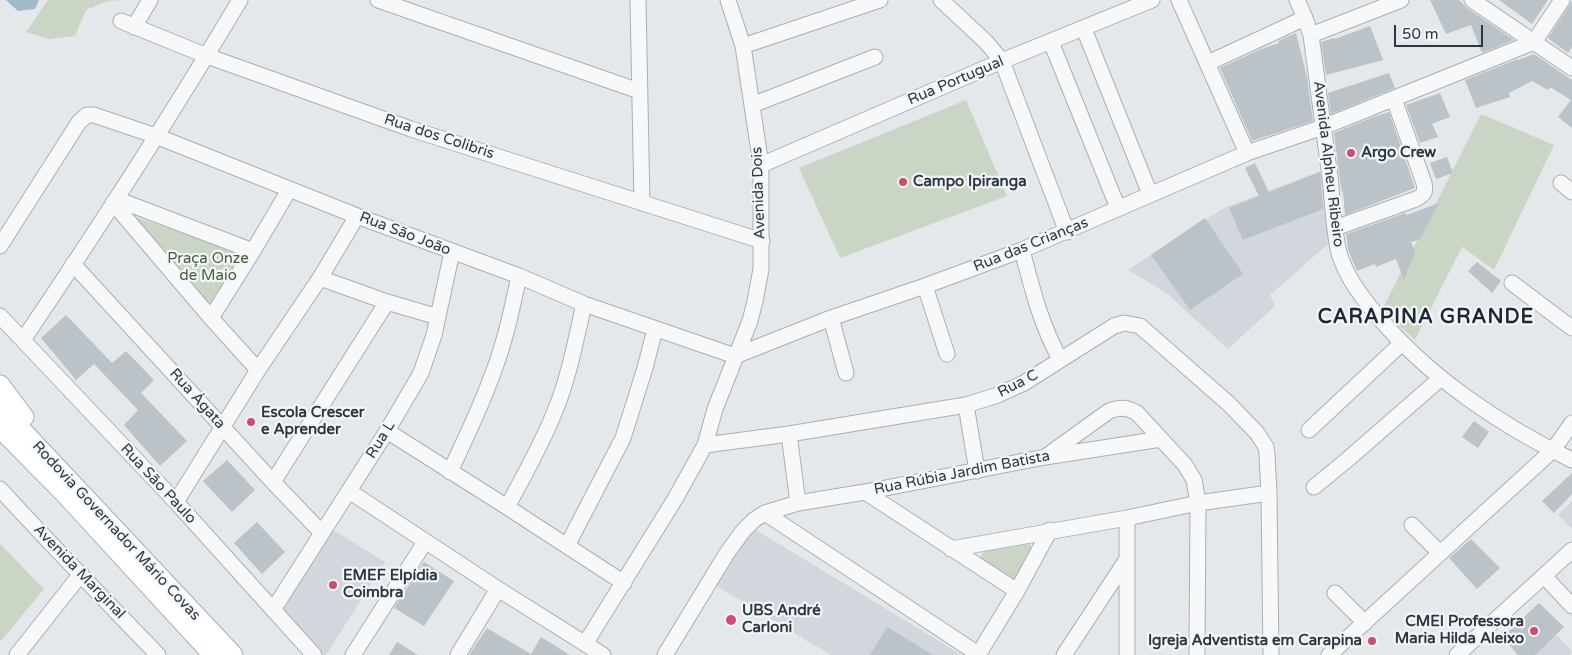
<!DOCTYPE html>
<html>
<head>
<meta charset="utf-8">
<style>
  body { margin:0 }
  #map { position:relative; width:1572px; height:655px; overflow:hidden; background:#e4e8eb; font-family:"Varela Round",sans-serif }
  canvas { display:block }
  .scale { position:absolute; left:1394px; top:25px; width:89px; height:22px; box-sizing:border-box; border:2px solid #2c3743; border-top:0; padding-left:6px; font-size:15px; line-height:18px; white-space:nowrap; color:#2c3743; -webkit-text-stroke:4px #f3f6f8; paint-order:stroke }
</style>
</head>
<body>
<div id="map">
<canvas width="1572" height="655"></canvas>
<div class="scale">50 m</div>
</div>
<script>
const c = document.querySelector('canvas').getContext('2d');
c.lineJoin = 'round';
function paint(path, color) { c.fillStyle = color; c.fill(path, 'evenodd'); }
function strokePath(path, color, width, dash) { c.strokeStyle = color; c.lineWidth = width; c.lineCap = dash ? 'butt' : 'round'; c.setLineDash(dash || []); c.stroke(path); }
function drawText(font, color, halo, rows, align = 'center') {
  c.font = font + ' "Varela Round",sans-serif'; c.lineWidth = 4.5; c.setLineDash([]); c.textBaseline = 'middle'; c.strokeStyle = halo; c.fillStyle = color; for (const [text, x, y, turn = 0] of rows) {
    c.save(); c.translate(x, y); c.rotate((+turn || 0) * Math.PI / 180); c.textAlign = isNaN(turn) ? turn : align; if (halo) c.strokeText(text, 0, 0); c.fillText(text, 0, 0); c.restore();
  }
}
paint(new Path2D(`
  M1321 171 1328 244 1270 295 1275 306 1228 349 1165 292 1128 270 1224 208Z
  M1572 501V529L1558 515Z
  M751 527 962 655H831L715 585Z
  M333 530 385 562 326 655H324L280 608Z
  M1539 603 1564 627 1556 634 1572 651 1569 655H1518L1503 637Z`), '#d2d7dd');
paint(new Path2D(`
  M48 0H121L108 1 86 10 75 36 49 39 26 32Z
  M966 100 1007 196 840 258 799 168Z
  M1481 114 1554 145 1494 270 1462 247 1415 340 1382 310Z
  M130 215 246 255 211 309Z
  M0 544 44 589 0 642Z
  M1030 544 1033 550 1014 584 978 561 984 551Z`), '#cbd5c5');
paint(new Path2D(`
  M6 0H39L35 9 18 11Z`), '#a0bac9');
paint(new Path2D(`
  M1430 0H1459L1467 8 1514 40 1482 53 1471 25 1446 34Z
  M1499 0H1548L1532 24Z
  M1572 1V47L1568 53 1548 38Z
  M1370 26 1383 60 1326 75 1321 42 1334 38 1335 39Z
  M1296 33 1307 77 1313 121 1252 141 1220 68 1261 49 1279 43 1278 41Z
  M1534 54 1572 80V128L1558 117 1571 100 1550 87 1548 90 1532 81 1509 93 1510 97 1476 108 1465 80 1518 59V60Z
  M1389 73 1395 88 1331 114 1328 93Z
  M1440 93 1450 117 1432 124 1438 137 1420 143 1406 105Z
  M1389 112 1415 188 1345 215 1343 191 1342 192 1340 181 1334 133 1373 117Z
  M1447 157 1453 173 1436 179 1430 163Z
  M1255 163 1269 192 1320 172 1323 209 1243 240 1229 208 1259 196 1245 168Z
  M1439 203 1420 239 1411 242 1415 252 1404 280 1396 259 1376 267 1375 264 1357 271 1348 250 1346 234 1405 213 1407 215Z
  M1205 218 1243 274 1190 310 1151 255Z
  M1477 262 1501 281 1492 293 1468 271Z
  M66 315 112 363 126 351 154 380 141 393 187 441 160 466 124 425 138 410 94 364 76 380 41 338Z
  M1474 421 1489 432 1478 448 1462 437Z
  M227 460 255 490 232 512 203 481Z
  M1572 473V494L1554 513 1542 501Z
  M257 522 285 552 262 574 234 543Z
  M1471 539 1500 568 1477 589 1449 558Z
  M424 562 454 581 424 626 394 608Z
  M1539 603 1564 627 1535 655H1518L1503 637Z
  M887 627 933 655H870Z
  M487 628 531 654 541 637 570 655H469Z
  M397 642 418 655H389Z`), '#bbc2c8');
const minor = new Path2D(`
  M378 0 639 91
  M638 0 642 203
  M941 0 986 42 1002 61 1067 232
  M1179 0 1247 153
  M1297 0 1305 18 1311 35C1317 82 1324 130 1330 178 1333 202 1333 228 1339 253 1346 276 1360 295 1376 314 1427 376 1500 425 1572 460
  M1472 0 1572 68
  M121 21 207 56 411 129 762 241
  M134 27 150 0
  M1084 29 1150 194
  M1311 35 1401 0
  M1051 42 1118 208
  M743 46 880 0
  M1208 63 1305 18
  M752 105 875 57
  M761 165 1002 61 1152 0
  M1561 183 1572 192
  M116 199 253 251
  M113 203 211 318 258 370
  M1335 228 1416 199C1424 195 1426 192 1424 183L1394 99
  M0 246 79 122 87 115H94L156 136 357 216 519 276 584 304 735 356
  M1022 250C1032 288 1041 325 1060 359
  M73 264 273 482 322 533
  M320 278 387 302 438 317
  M1512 283 1572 328
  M925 286 947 354
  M0 316 176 502 314 655
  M211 318 253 251 289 190
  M831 318 846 373
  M23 340C98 229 171 116 240 0
  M735 356 831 318 925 286 1022 250 1247 153 1323 127 1534 42 1562 0
  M966 405 977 471
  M1309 430 1402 343
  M387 431 507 507 624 583
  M789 434 798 503
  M705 445 789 434 966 405 998 395 1024 383 1114 326 1124 323 1140 326 1229 404 1257 433 1266 447 1267 454 1269 493 1271 655
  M1048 455 1109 411C1121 407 1126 407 1137 413L1185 465 1194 480 1198 503 1197 655
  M450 472C465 439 481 407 493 373 505 342 512 309 519 276
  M273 482 387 302
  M1314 487 1347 460 1441 378
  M0 489C51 545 105 600 158 655
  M349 491 498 589 603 655
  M865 492 1017 591
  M176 502 258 370 320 278 357 216
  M507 507C524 476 542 444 555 411 569 377 576 339 584 304
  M765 513 978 654
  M1127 518V655
  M1412 525 1440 553
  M567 546 623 438 645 368 655 329
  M951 549 1127 518 1198 503 1269 493
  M1544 576 1572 606
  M1335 593 1365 623
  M273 610 387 431 421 373 434 335 452 252
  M585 644 675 499 705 445 715 409 750 321 755 301 761 269V165L743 46 728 0
  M17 655 81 574
  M353 655 425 542
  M458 655 498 589
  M665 655 727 553 743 531 754 520 765 513 798 503 865 492 1045 457 1161 439
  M978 655 1017 591 1050 530
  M1064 655 1127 559
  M1329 655 1553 450 1572 423
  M1457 655 1572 550`);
const major = new Path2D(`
  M0 385 24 417
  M0 407 233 655
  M0 428 65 494 213 655`);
strokePath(minor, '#a9afb5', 17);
strokePath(major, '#a3aeb6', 21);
strokePath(minor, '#f6f8f9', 15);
strokePath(major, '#fff', 19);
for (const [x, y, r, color] of [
  [1351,153,5,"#ca4f72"],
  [903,182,5,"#ca4f72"],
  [251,422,5,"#ca4f72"],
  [333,585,5,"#ca4f72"],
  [731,620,6,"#ca4f72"],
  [1534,631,5,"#ca4f72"],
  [1372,641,5,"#ca4f72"]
]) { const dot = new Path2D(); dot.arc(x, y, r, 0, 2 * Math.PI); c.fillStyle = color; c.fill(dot); strokePath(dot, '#f3f6f8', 2); }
drawText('15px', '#2c3743', '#f3f6f8', [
  ["Rua Portugual",956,81,-23],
  ["Rua dos Colibris",439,137,18],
  ["Avenida Alpheu Ribeiro",1328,164,83],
  ["Avenida Dois",759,193,-92],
  ["Rua São João",405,234,21],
  ["Rua das Crianças",1031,245,-22],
  ["Rua C",1018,384,-27],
  ["Rua Ágata",197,399,48],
  ["Rua L",381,440,-58],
  ["Rua Rúbia Jardim Batista",962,473,-11],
  ["Rua São Paulo",158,484,47],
  ["Rodovia Governador Mário Covas",116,531,47],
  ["Avenida Marginal",79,572,46]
]);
drawText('bold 15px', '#2c3743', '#f3f6f8', [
  ["Argo Crew",1361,153],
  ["Campo Ipiranga",913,182],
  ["Escola Crescer",261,413],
  ["e Aprender",261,430],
  ["EMEF Elpídia",343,576],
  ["Coimbra",343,593],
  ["UBS André",742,611],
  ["Carloni",742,628],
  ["CMEI Professora",1524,622,"right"],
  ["Maria Hilda Aleixo",1524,639,"right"],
  ["Igreja Adventista em Carapina",1362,641,"right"]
], 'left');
drawText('15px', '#465e39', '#f3f6f8', [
  ["Praça Onze",208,259],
  ["de Maio",208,276]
]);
c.letterSpacing = '1px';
drawText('bold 20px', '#1e2834', '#f3f6f8', [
  ["CARAPINA GRANDE",1426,318]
]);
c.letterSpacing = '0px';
</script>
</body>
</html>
